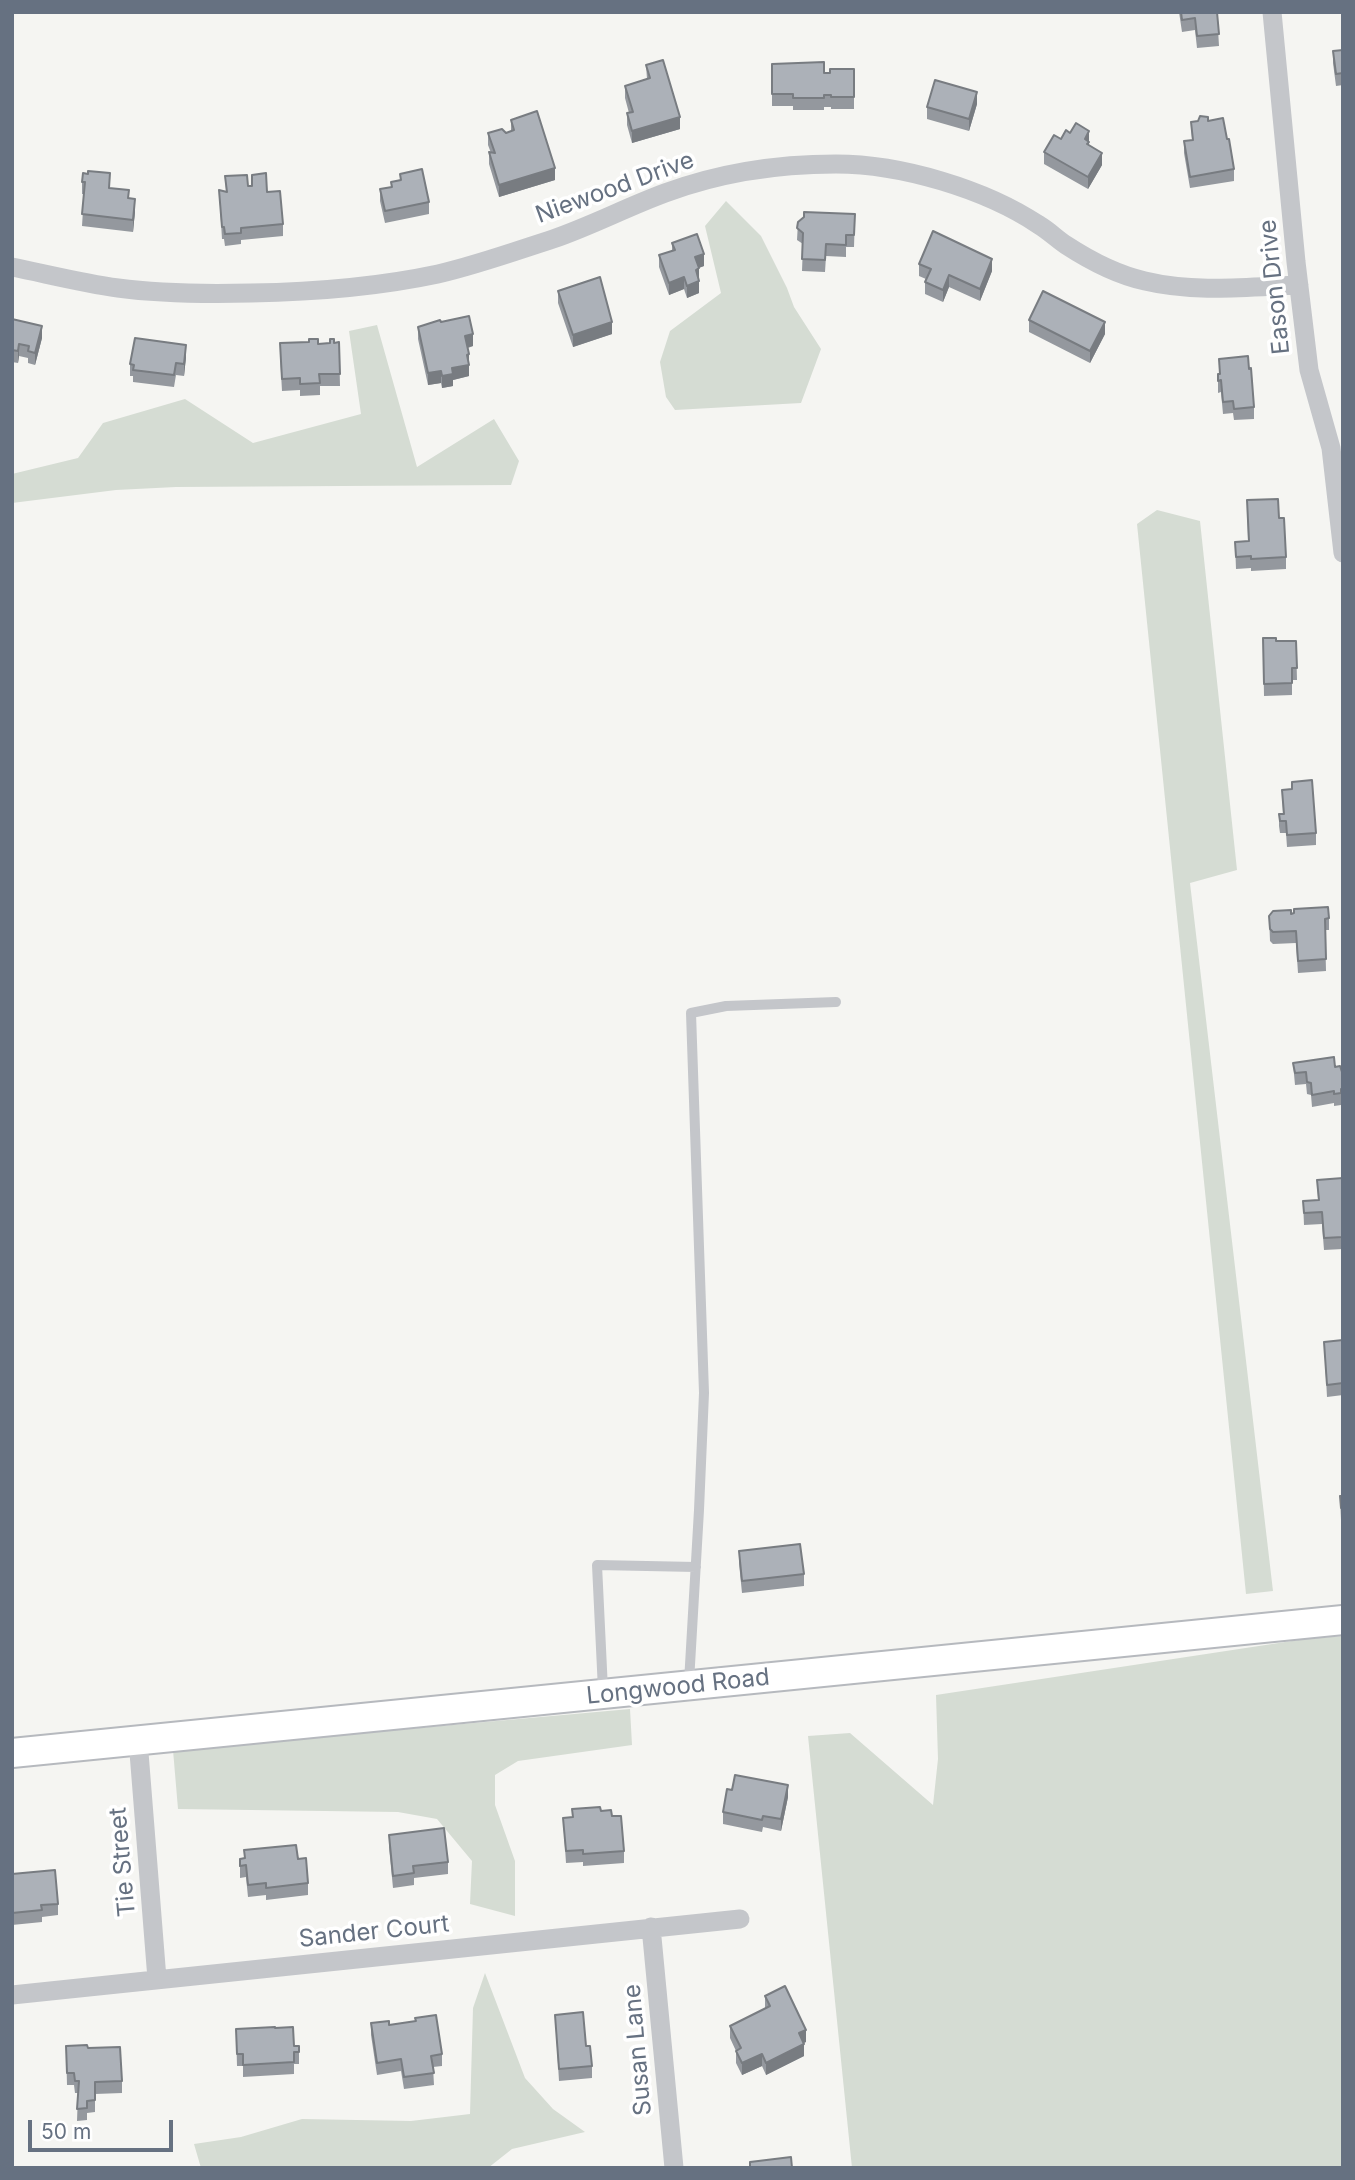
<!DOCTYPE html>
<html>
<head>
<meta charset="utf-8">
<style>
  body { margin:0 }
  #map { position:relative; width:1355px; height:2180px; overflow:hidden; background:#f5f5f2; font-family:Inter,sans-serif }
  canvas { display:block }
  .frame { position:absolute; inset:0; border:14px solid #667181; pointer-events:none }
  .scale { position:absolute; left:28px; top:2120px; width:145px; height:32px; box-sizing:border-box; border:4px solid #667181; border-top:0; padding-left:9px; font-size:21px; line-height:24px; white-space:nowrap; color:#667181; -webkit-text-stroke:5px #fff; paint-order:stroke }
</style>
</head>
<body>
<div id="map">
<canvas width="1355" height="2180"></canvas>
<div class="frame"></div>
<div class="scale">50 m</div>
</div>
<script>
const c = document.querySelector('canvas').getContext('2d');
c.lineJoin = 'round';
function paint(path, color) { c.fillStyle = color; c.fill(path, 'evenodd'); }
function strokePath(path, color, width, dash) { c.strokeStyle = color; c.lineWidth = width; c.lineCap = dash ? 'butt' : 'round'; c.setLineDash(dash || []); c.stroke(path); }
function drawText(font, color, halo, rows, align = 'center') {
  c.font = font + ' Inter,sans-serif'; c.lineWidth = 7; c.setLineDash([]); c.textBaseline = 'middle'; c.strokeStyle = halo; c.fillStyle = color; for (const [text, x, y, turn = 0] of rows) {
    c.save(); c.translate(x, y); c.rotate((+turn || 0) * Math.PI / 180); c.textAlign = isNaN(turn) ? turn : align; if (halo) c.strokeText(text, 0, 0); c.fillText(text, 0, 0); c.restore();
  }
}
paint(new Path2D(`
  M726 201 761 236 787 288 794 307 821 349 801 403 675 410 666 397 660 362 670 331 721 293 705 226Z
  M377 325 417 467 494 419 519 461 511 485 176 487 116 490 12 503V474L78 458 103 423 185 399 253 443 361 414 349 331Z
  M1157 510 1200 521 1237 870 1190 883 1273 1591 1246 1594 1137 524Z
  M1343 1636V2168H852L808 1736 850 1733 933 1805 938 1759 936 1695 1305 1639Z
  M630 1709 632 1745 518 1761 495 1775V1805L515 1861V1916L470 1904 472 1861 437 1819 398 1812 178 1809 173 1750Z
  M485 1973 525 2078 553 2109 585 2132 512 2149 488 2168H201L194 2144 241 2137 302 2119 411 2121 470 2114 473 2008Z`), '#d5dcd3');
const secondary = new Path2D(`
  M12 1753 1343 1620`);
strokePath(secondary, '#b6b9be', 32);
strokePath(new Path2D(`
  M689 1682 699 1510 704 1393 691 1013 726 1006 836 1002
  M603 1690 597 1565 696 1567`), '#c4c6ca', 10);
strokePath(new Path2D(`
  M1272 12 1296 262 1309 370 1331 448 1343 553
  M12 267C47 274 82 283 118 288 162 294 207 294 251 293 314 292 377 287 438 274 477 265 516 251 553 239 591 226 627 207 665 193 719 173 778 164 836 164 901 164 985 189 1039 225 1049 231 1057 239 1066 245 1089 260 1118 275 1145 281 1195 293 1248 287 1299 285
  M138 1740 157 1979
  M651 1927 674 2168
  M12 1995 740 1919`), '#c4c6ca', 19);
strokePath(secondary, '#fff', 28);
paint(new Path2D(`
  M1179 12H1217L1219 46 1197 48 1195 30 1182 32Z
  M1341 40H1343V85L1336 86 1333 63V51L1341 50Z
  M772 64 824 73 854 69V109H831V107H824V110H793V106H772Z
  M646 65 680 129 632 143 627 125V113H629L625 98V86L647 79Z
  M977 104 969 131 927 119V107Z
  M511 120 555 180 499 197 489 164V152L491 153 488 145V133H506L511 131Z
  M1208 121 1227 139 1234 169V181L1190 188 1184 153V141L1192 140 1191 122Z
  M1061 139 1089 143V145L1102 165 1088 189 1044 164V152Z
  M400 174 429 202V214L385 223 380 201V189L391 187V182L400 180Z
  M252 175 267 192 283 224V236L241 240V244L225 246 224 239H222L219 190 226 192 225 176 248 186H252Z
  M82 182 110 188 129 198 135 211 133 232 82 226 84 194H82Z
  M855 214 854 247H846V257L826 256 825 272 802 271 803 244 797 240 798 222Z
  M672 243 704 266 699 268V293L687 298 684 289 669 295 659 267V255L672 251Z
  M919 264 992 271 980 301 949 287 943 302 925 294V282L926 279 919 276Z
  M558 291 612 334 573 347 558 303Z
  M12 319 42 338 35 365 28 363V358L19 356 18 363 12 362Z
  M1029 320 1105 334 1090 363 1029 332Z
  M441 322 473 346 468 348 469 354V376L453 380V386L442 388 441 383 428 385 418 339V327Z
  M339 342 340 386H320V395L300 396V390L282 391 280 355 318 344Z
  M186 357 184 376 176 375 174 387 133 382V376H130V364Z
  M1219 359 1249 369 1254 407V419L1234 420 1233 413 1223 414 1221 392 1218 393V374H1219Z
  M1247 500 1279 518 1286 557V569L1251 571V568L1236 569 1235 542 1248 541Z
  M1263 638 1276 641H1296L1297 680H1292V695L1264 696Z
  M1282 790 1316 833V845L1287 847 1286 833H1280L1279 826V814H1283Z
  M1269 916 1329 918V930H1325L1326 971 1298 973 1296 943 1273 944 1270 941Z
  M1293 1063 1335 1067 1343 1078V1101H1341V1105L1334 1106V1103L1312 1107 1311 1095 1307 1094 1306 1084 1295 1085Z
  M1343 1178V1249L1324 1250 1322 1224 1304 1225 1303 1201 1318 1200 1317 1180Z
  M1343 1340V1395L1327 1397 1324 1342Z
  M1340 1496H1343V1520H1341Z
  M739 1551 804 1574V1586L742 1593 739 1563Z
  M788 1797 781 1831 763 1827 762 1832 723 1824V1812Z
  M572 1809 601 1811 612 1816 624 1851V1863L583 1866V1862L566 1863 563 1818 572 1817Z
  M389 1835 448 1862V1874L414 1878V1885L393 1888 389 1847Z
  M244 1850 298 1859 308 1883V1895L266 1900V1895L248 1897 246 1877 240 1878V1859L244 1858Z
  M12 1874 58 1904V1915L42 1917V1922L12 1925Z
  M765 1996 806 2042 803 2043 804 2056 766 2075 762 2066 742 2075 736 2063V2051L730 2038V2026L765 2009Z
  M555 2015 586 2046 592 2066V2078L559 2081Z
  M371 2023 389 2025 442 2054V2066L433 2067 434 2085 404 2089 401 2071 377 2075 371 2035Z
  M275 2028 299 2052V2064H294V2074L243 2077V2066H237L236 2029Z
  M66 2046 88 2048 122 2081V2093L95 2094V2112L87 2113V2120L77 2121 78 2093H75L74 2085H67Z`), '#94989e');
paint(new Path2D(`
  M977 92V104L969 131V119Z
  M680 117V129L632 143V131Z
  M1089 131V154L1085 139Z
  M1102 153V165L1088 189V177Z
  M555 168V180L499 197V185Z
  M135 199V211L133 232V220Z
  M704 254V266L695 269V257Z
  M992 259V271L980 301V289Z
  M699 268V280L696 270Z
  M949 275V287L943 302V290Z
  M684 277V289L669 295V283Z
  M699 281V293L687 298V286Z
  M612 322V334L573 347V335Z
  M1105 322V334L1090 363V351Z
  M42 326V338L35 365V353Z
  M473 334V346L465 348V336Z
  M19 344V356L18 363V351Z
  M186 345V357L184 376V364Z
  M469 354V376L453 380V386L442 388V376L467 355Z
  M441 371V383L428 385V373Z
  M788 1785V1797L781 1831V1819Z
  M806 2030V2042L799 2045V2033Z
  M804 2044V2056L766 2075V2063Z
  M762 2054V2066L742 2075V2063Z`), '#787c81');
const building = new Path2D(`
  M1181 12H1217L1219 34 1197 36 1195 18 1182 20Z
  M1343 50V73L1336 74 1333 51Z
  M663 60 680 117 632 131 627 113 633 112 625 86 650 78 646 65Z
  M824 62V73H830V69H854V97H831V95H824V98H793V94H772V64Z
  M935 80 977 92 969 119 927 107Z
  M537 111 555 168 499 185 489 152 495 153 488 133 502 129 506 133 514 130 511 120Z
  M1200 116 1208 117V121L1223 118 1227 139H1229L1234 169 1190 177 1184 141 1193 140 1191 122 1198 121Z
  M1076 123 1089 131 1085 139 1089 142 1087 144 1102 153 1088 177 1044 152 1054 135 1061 139 1066 130 1070 133Z
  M422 169 429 202 385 211 380 189 392 187 391 182 401 180 400 174Z
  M88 171 110 173 109 188 129 190 128 198 135 199 133 220 82 214 85 182H82L83 173 88 174Z
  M266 173 267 192 280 191 283 224 241 228V233L225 234 224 227H222L219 190 227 192 225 176 247 175 248 186H252V175Z
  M804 212 855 214 854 235H846V245L826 244 825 260 802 259 803 233 797 228 798 222 804 217Z
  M933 231 992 259 980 289 949 275 943 290 925 282 931 269 919 264Z
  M697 234 704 254 695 257 699 268 696 270 699 281 687 286 684 277 669 283 659 255 675 250 672 243Z
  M600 277 612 322 573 335 558 291Z
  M1043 291 1105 322 1090 351 1029 320Z
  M469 316 473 334 465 336 469 354 467 355 469 365 452 368 453 374 442 376 441 371 428 373 418 327 440 320 441 322Z
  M12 319 42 326 35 353 28 351 29 346 19 344 18 351 12 350Z
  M135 338 186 345 184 364 176 363 174 375 133 370 134 365 130 364Z
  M309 339H318V344L330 343V339H334V343L339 342 340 374H319L320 383 300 384V378L282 379 280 343 309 342Z
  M1248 356 1249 369 1251 368 1254 407 1234 409 1233 401 1223 402 1221 380 1218 381V374H1220L1219 359Z
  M1278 499 1279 518H1284L1286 557 1251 559V556L1236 557 1235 542 1249 541 1247 500Z
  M1263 638H1276V641H1296L1297 668H1292V683L1264 684Z
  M1312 780 1316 833 1287 835 1286 821H1280L1279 814H1284L1282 790 1292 789V782Z
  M1328 907 1329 918 1325 919 1326 959 1298 961 1296 931 1273 932 1270 929 1269 916 1273 911 1291 910V914L1294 913V909Z
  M1334 1057 1335 1067 1340 1066 1342 1072 1343 1089H1341V1093L1334 1094V1091L1312 1095 1311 1083 1307 1082 1306 1072 1295 1073 1293 1063Z
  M1343 1178V1237L1324 1238 1322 1212 1304 1213 1303 1201 1319 1200 1317 1180Z
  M1343 1340V1383L1327 1385 1324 1342Z
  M1340 1496H1343V1508H1341Z
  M800 1544 804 1574 742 1581 739 1551Z
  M735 1775 788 1785 781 1819 763 1816 762 1820 723 1812 727 1789 732 1790Z
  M600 1807 601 1811 611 1810 612 1816H621L624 1851 583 1854V1850L566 1851 563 1818 573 1817 572 1809Z
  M444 1828 448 1862 413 1866 414 1873 393 1876 389 1835Z
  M296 1845 298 1859 306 1858 308 1883 266 1888V1883L248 1885 246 1865 240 1866V1859L245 1858 244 1850Z
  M55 1870 58 1904 41 1905 42 1910 12 1913V1874Z
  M785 1986 806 2030 799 2033 804 2044 766 2063 762 2054 742 2063 736 2051 741 2048 730 2026 770 2006 765 1996Z
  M583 2012 586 2046H590L592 2066 559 2069 555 2015Z
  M436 2015 442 2054 431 2056 434 2073 404 2077 401 2059 377 2063 371 2023 389 2021V2025L416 2021 415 2018Z
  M275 2027V2028L293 2027 294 2046H299V2052H294V2062L243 2065V2054H237L236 2029Z
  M87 2045 88 2048 120 2047 122 2081 95 2082V2100L87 2101V2108L77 2109 79 2081H75L74 2073H67L66 2046Z
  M791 2157 792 2168H750V2162Z`);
paint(building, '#acb1b8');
strokePath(building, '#787c81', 2);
drawText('24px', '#667181', '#fff', [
  ["Niewood Drive",615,188,-20],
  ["Eason Drive",1275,287,-96],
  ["Longwood Road",678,1687,-6],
  ["Tie Street",123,1862,-95],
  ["Sander Court",374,1932,-6],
  ["Susan Lane",638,2050,-95]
]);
</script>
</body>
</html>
